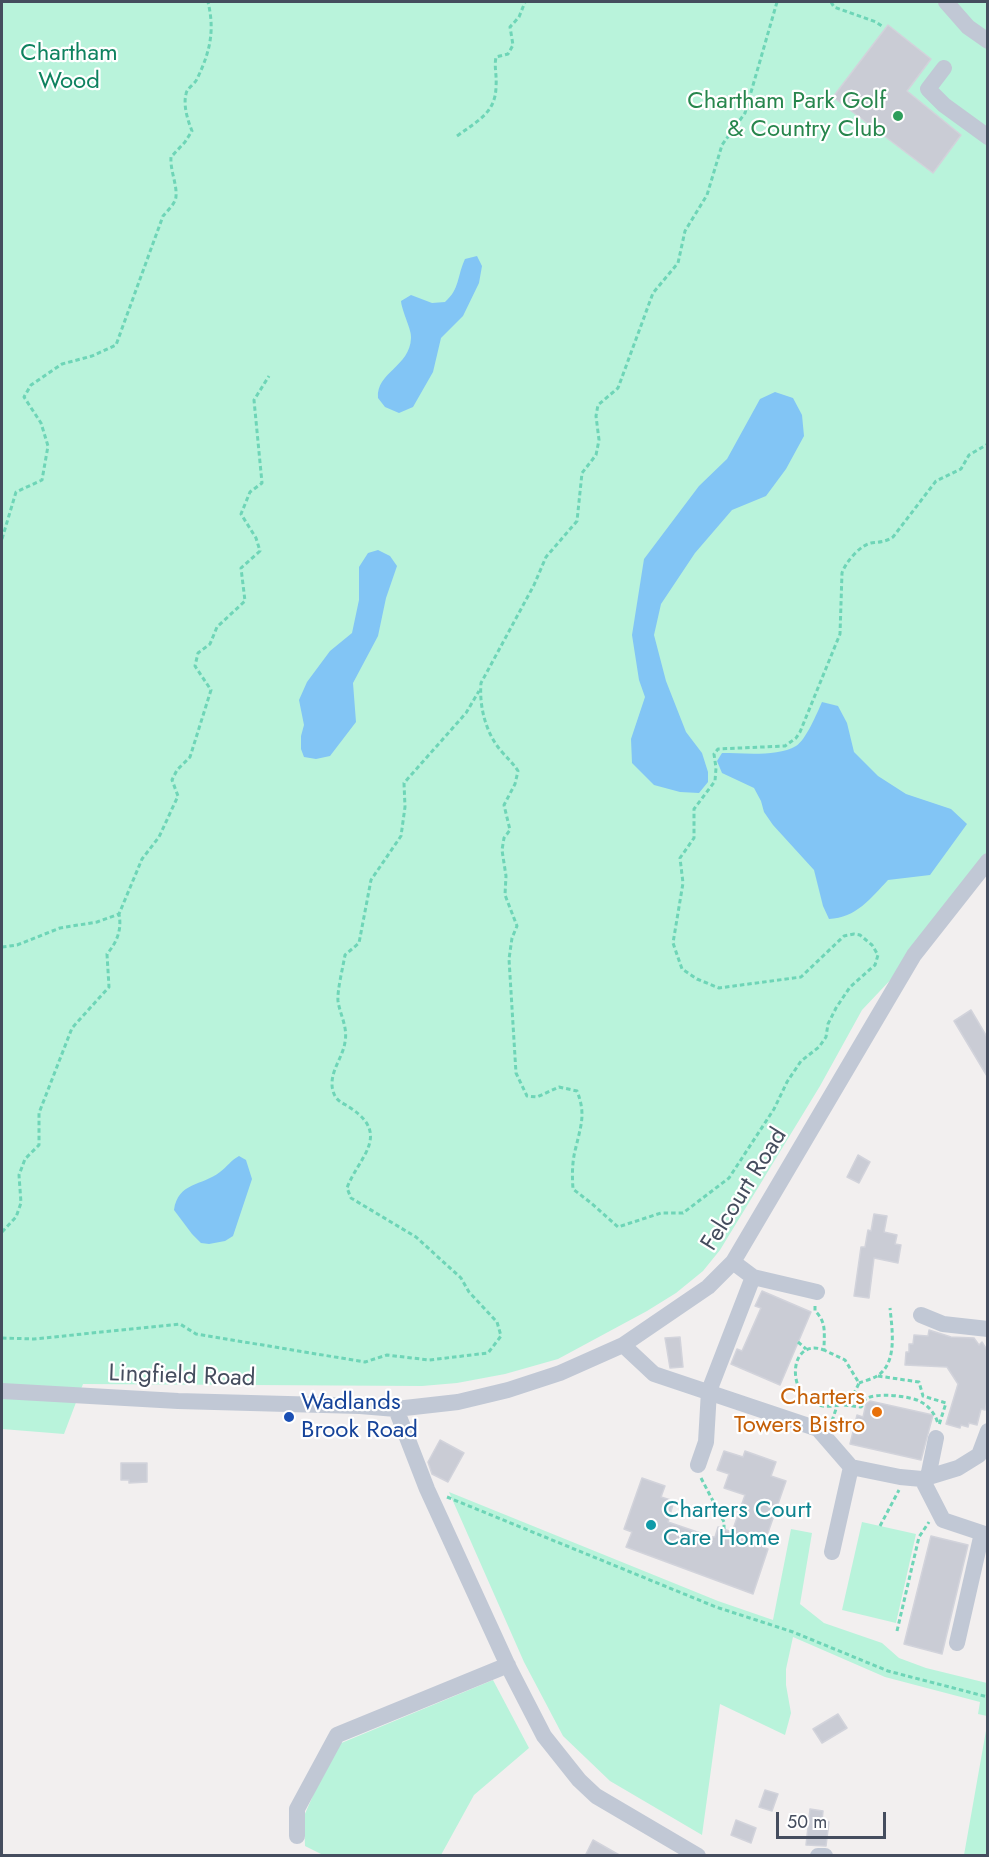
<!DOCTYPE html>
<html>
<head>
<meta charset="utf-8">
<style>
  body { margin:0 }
  #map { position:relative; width:989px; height:1857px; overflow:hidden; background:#f2efef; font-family:Jost,sans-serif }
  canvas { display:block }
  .frame { position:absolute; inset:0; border:3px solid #454d5e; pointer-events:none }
  .scale { position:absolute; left:776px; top:1812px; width:110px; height:27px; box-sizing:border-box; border:3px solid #454d5e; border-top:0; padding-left:8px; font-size:18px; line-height:21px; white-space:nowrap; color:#454d5e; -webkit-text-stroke:4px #fff; paint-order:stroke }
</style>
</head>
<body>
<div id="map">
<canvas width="989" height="1857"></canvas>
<div class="frame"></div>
<div class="scale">50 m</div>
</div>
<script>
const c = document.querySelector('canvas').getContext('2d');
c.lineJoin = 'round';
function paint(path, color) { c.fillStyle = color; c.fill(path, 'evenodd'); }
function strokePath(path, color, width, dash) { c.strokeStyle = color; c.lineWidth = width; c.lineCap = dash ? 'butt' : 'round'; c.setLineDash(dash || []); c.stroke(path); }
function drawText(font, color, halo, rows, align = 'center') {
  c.font = font + ' Jost,sans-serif'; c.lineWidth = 4.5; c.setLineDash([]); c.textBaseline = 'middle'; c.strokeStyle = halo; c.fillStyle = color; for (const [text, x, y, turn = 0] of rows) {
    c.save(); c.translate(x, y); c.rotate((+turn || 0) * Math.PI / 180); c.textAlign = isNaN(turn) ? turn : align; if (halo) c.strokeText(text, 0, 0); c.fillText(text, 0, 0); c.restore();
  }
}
paint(new Path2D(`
  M2 2H987V861L914 955 862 1010 820 1086 720 1250 703 1271 676 1293 647 1311 558 1359 505 1374 457 1383 422 1386 83 1384 64 1434 2 1429Z
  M449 1492 718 1601 773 1620 791 1529 812 1533 800 1604 824 1623 882 1643 899 1658 926 1668 987 1683V1716L978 1714 980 1702 885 1677 793 1637 786 1669V1685L791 1713 785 1735 720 1704 702 1835 610 1781 563 1736 524 1662Z
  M862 1522 916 1534 896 1623 842 1610Z
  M493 1680 529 1748 474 1795 441 1855H323L305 1846 304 1816 326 1766 339 1744Z
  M987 1725V1855H964Z`), '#b9f3db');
paint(new Path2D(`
  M477 256 482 266 479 283 463 316 441 338 433 372 413 407 399 413 385 407 378 398C376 372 410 367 411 338 412 330 402 312 401 301L411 295 432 303 445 302C460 289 457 276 465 259Z
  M775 392 793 398 802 415 804 436 786 469 766 496 732 510 695 553 661 604 654 635 666 681 686 732 702 753 708 772V782L699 793 680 792 654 785 632 763 631 739 645 697 639 680 632 635 644 559 699 486 727 459 760 399Z
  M378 550 390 556 397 566 386 598 378 636 353 683 356 722 330 756 316 759 304 757 301 749V736L304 725 299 700 307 682 330 651 352 633 359 600V567L368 553Z
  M822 702 838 706 847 723 854 752 878 776 906 794 951 809 967 824 930 875 888 880C871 898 856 918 829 919L823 906 814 870 773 825 764 812 761 801 754 788 722 773 717 761 722 753C743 753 777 757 796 746 806 740 817 713 822 702Z
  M239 1156 246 1160 252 1179 233 1236 225 1241 209 1244 201 1243 192 1234 174 1210C178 1182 202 1186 220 1172 227 1167 231 1160 239 1156Z`), '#82c5f5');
const building = new Path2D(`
  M888 25 931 59 907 91 961 135 933 173 833 97Z
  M971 1010 987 1037V1076L954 1021Z
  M858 1155 870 1162 859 1183 847 1177Z
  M874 1214 887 1216 884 1232 897 1235 895 1244 901 1245 898 1263 874 1258 869 1298 854 1296 861 1247H865L868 1230 871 1231Z
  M762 1291 811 1312 780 1385 731 1364 737 1349 742 1351 761 1308 755 1306Z
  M929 1330 951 1337 974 1338 979 1345 982 1342 987 1350V1401L985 1410 981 1409 977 1425 969 1423 968 1427 961 1425 960 1428 946 1424 958 1384 947 1367 905 1365 906 1352H909V1344H913L914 1335 928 1336Z
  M680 1337 683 1367 670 1368 665 1338Z
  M870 1401 933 1415 921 1460 850 1444 857 1415 863 1417 866 1404Z
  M440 1440 464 1453 448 1482 432 1474 428 1462Z
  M724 1451 743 1457 745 1451 776 1462 771 1476 786 1481 763 1547 768 1549 753 1594 626 1547 632 1532 624 1529 642 1478 665 1486 661 1497 674 1501 668 1522 712 1537H715L718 1527 732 1532 745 1495 724 1488 729 1474 717 1470Z
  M121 1463H147V1482L129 1483V1480H121Z
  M931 1536 968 1545 942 1654 904 1644Z
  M838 1714 847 1728 822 1743 813 1729Z
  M765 1790 778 1794 772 1811 759 1807Z
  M810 1809 823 1811 822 1821 829 1822 826 1846 806 1845Z
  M736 1820 756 1828 751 1843 731 1835Z
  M593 1840 621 1856H585Z`);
paint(building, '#caccd5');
strokePath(building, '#d2d3db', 1.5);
strokePath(new Path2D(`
  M777 2 745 113 722 145 707 195 685 231 678 263 653 293 618 388 598 405 596 416 599 440 596 455 582 473 577 521 546 557 534 585 481 683C479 707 486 734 502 752 508 759 513 763 518 771L515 784 504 805 510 830 504 838 502 850 506 876 505 895 517 926 512 938 509 959 516 1073 527 1096 537 1097 559 1087 577 1091C586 1114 581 1125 576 1147 572 1161 572 1175 573 1189L591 1203 618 1227 661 1213H683L729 1178 774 1109 787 1082 801 1061 819 1047 826 1037 828 1024 836 1008 850 987 875 965 878 955 872 945 860 935 854 934 844 936 801 977 719 988 697 979 682 969 673 943 683 883 680 858 694 838V809L715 781 716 768 714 754 718 749 785 746 796 738 800 732 840 634 842 573C845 563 860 545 871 543 879 542 886 542 893 537L936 481 961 469 969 455 988 444
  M831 2 834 7 876 22 882 26
  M457 136C477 121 496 113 496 86 497 75 494 68 496 57L508 54 513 45 510 27 519 17 525 2
  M2 539 16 492 42 480 48 446 41 423 24 397 31 385 62 364 92 356 116 345 163 216C168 210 176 203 176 196 177 184 170 170 171 157L185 142 192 131C188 121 183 106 186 94 187 88 194 85 197 79 210 52 215 31 208 2
  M2 947 17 945 60 928 97 922 119 914 142 859 159 837 178 796 172 780 177 770 190 757 211 690 195 666 198 653 210 644 217 627 245 601 241 568 260 551 256 538 241 514 250 492 262 483 254 400 269 376
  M2 1232 16 1217 21 1203 19 1175 25 1159 39 1145V1113L72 1028 109 987 107 954C117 942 122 930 119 914
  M815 1306V1311C827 1322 824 1334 824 1350L845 1360 859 1383C854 1395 847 1405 833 1406 785 1412 784 1335 824 1350
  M2 1338 34 1339 180 1324 196 1334 365 1362 387 1355 429 1360 488 1353 501 1336 497 1322 469 1292 461 1278 416 1237 351 1198 347 1188C358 1158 391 1136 352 1109 344 1103 336 1102 333 1091 328 1073 343 1058 345 1042 348 1027 340 1015 338 1001 337 991 343 967 345 955L359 943 371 880 401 836 405 807 404 783 466 713 479 691
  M798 1342 806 1349
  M878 1376 919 1382 923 1396 946 1403 939 1425
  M859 1383C864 1381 872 1379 877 1376 898 1363 892 1329 890 1308
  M844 1405 861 1407C863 1405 864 1401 866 1399 874 1392 912 1396 921 1402 929 1406 936 1415 938 1424
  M832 1421 837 1406
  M701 1478 724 1522V1529
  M447 1497 716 1607 793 1632 888 1671 988 1697
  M880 1526 899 1490
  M897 1631 919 1537 929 1522`), '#6ed5b7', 3, [4.5, 3]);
strokePath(new Path2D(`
  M946 2 968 27 988 41
  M944 68 928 89 944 105 988 137
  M733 1262 753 1277 817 1292
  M921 1315 943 1324 988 1329
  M623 1345 654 1374 818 1429 851 1467 900 1477 922 1479 958 1468 979 1455 988 1431
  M2 1391 178 1401 360 1406 396 1409 458 1402 508 1390 560 1373 623 1345 708 1287 733 1262 914 955 988 861
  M396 1409 427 1489 509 1668 544 1736 579 1780 596 1796 698 1856
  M698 1465 706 1442 709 1391 753 1277
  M928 1477 936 1438
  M922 1479 943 1520 988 1535
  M832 1552 851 1467
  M957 1643 982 1533
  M297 1836V1809L337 1735 508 1665
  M818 1856H825`), '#c1c8d5', 16);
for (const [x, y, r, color] of [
  [898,116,6,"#2e9e5b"],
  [877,1412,6,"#e8710a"],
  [289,1417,6,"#1a4fb4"],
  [651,1525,6,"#0f9aa8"]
]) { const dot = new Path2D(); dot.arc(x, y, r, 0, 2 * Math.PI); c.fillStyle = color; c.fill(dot); strokePath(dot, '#fff', 2); }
drawText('24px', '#0e825f', '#fff', [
  ["Chartham",69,54],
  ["Wood",69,82]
]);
drawText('24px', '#27864d', '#fff', [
  ["Chartham Park Golf",886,102],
  ["& Country Club",886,130]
], 'right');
drawText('24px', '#454d5e', '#fff', [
  ["Felcourt Road",745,1190,-58],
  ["Lingfield Road",182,1377,2]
]);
drawText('24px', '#c56008', '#fff', [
  ["Charters",865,1398],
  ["Towers Bistro",865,1426]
], 'right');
drawText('24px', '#164399', '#fff', [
  ["Wadlands",301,1403],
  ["Brook Road",301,1431]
], 'left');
drawText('24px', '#0d838f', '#fff', [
  ["Charters Court",663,1511],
  ["Care Home",663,1539]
], 'left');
</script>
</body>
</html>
